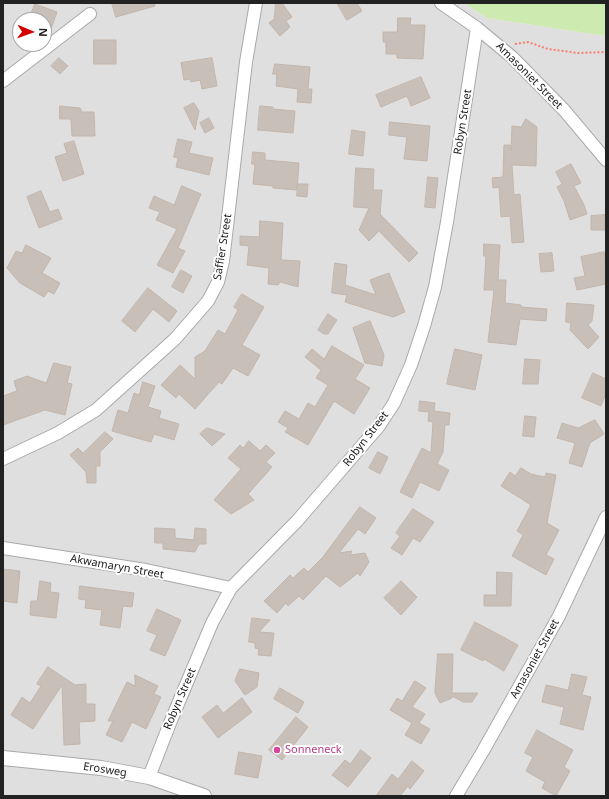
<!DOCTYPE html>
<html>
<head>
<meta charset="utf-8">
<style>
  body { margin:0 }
  #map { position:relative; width:609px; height:799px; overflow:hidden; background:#f2efe9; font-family:"Noto Sans",sans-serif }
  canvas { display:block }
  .frame { position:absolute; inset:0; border:4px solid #222; pointer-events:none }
  .north { position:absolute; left:12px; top:12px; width:40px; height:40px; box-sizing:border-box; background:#fff; border:1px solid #a7a7a7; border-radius:50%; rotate:92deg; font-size:11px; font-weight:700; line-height:16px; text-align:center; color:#222 }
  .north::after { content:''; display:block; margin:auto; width:14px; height:18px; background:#d40000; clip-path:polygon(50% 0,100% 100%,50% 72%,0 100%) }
</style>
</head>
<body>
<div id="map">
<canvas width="609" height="799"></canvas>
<div class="frame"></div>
<div class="north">N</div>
</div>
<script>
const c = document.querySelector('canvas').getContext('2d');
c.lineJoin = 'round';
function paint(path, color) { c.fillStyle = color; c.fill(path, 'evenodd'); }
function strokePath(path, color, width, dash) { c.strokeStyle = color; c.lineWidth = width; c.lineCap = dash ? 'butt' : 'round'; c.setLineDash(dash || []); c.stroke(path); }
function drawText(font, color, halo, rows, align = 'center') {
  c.font = font + ' "Noto Sans",sans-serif'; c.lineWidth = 4; c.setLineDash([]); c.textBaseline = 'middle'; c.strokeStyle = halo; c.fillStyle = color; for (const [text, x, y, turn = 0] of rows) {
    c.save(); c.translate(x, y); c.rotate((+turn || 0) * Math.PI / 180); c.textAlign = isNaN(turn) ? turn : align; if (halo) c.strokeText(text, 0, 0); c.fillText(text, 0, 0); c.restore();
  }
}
paint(new Path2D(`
  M3 3H464L487 18 606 36V796H3ZM20 20H44V44H20Z`), '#e0dfdf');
paint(new Path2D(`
  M464 3H606V36L487 18Z`), '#cdebb0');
const building = new Path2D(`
  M112 3H154L155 6 116 17Z
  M276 3H282L292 17 286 21 290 27 280 36 269 23 274 19Z
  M337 3H357L362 11 347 20Z
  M35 4 57 12 48 37 44 40V20H29Z
  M398 18H411L410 25H425L423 59 397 58V54H386V42H383V32H397Z
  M94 40H116V64H94Z
  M59 58 68 66 60 74 51 66Z
  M212 58 217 86 202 89 200 80 191 82 190 79 184 80 181 63Z
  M275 64 310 67 308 89H312L311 103 297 102 298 89 276 86 277 74H273Z
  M421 77 430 98 411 106 407 96 381 107 376 95Z
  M194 103 199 111 195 130 184 108Z
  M60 106 80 108 82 112H94L95 136H72L71 119H60Z
  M260 106 273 107V109L295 111 293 133 258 130Z
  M209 118 214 128 205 133 200 123Z
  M526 119 537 127 536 166 512 165 514 195 520 194 524 242 512 243 510 216 501 217 499 187 493 188 492 178 503 177 504 145H510L511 151 512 126 521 127Z
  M390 122 430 126 427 161 404 159 407 137 389 135Z
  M352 130 365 132 363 156 349 154Z
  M178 139 192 142 189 153 213 158 209 175 176 167 178 158 174 157Z
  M74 141 84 174 63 181 55 157 67 153 64 144Z
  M253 152 265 153V160L299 163 297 190 273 188V186L253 184 255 164H252Z
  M571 164 581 183 574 186 584 205 587 214 570 220 564 201 557 187 562 184 556 172Z
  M356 168 374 169 373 190H382L380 214 418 253 409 262 379 231 369 241 359 230 369 208 354 207Z
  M428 177 438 178 435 208 425 207Z
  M298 184H308L307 197 297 196Z
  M182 186 201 194 178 248 185 251 173 273 157 265 177 229 156 220 160 212 149 208 154 196 174 205Z
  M41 191 50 212 58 209 62 219 39 228 27 197Z
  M605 215 606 230H591V216Z
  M260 221 283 223 281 260 300 261 298 287 280 282 278 285 268 284 269 268 247 265 249 246 240 245V236L259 237Z
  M484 244 500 245 498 280H506L505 303 521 305V307L547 309 546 321 520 319 516 345 488 342 494 290H484L486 256H484Z
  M26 245 51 258 42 273 60 283 54 294 48 291 44 297 20 283 7 268 16 251 22 253Z
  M604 252 606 264V284L577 290 574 278 585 276 581 257Z
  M552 253 554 271 541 272 539 254Z
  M335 263 347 265 345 285 376 295 370 280 389 273 405 312 393 317 345 302 347 295 332 293Z
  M181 270 192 276 183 293 172 287Z
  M148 288 177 311 169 322 153 309 135 332 122 321Z
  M242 294 264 307 242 345 260 355 248 376 233 368 222 384 219 382 195 409 179 394 176 398 161 385 180 365 195 379V357L205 351 218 330 225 334 238 310 234 307Z
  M567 303 594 305 592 321 588 325 599 337 588 349 570 330 571 323 566 322Z
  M328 314 337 320 328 334H324L318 330Z
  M370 321 384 355 382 366 365 363 353 328Z
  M332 346 364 365 355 379 370 388 354 414 334 401 308 445 285 432 288 428 278 422 285 411 299 419 308 403 315 407 328 385 316 378 321 370 305 357 312 349 324 359Z
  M455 349 482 355 475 390 447 384Z
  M525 359 540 360 538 384H523Z
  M54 363 71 367 67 383 72 384 65 415 45 410 3 425V396L17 391 14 381 27 376 46 383Z
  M593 373 606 379V393L601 406 582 398Z
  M143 382 155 386 148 407 161 411 159 418 179 424 174 440 154 434 151 442 112 431 118 410 128 413 134 393 139 395Z
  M420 401 435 403 434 411 450 413 449 425H445L443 452 437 464 449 470 439 491 420 482 412 498 400 492 422 448 431 453 433 422 428 421 429 412 419 411Z
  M525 416 536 417 534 437 523 436Z
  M595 420 604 434 590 443 582 467 569 463 575 443 557 438 562 423 578 428Z
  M207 428 225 434 212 446 200 434Z
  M105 432 113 439 100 452V466H96V483H87L86 472 70 455 78 448 83 453Z
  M249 441 260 451 266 445 275 453 266 462 272 467 248 494 254 500 231 514 214 500 241 469 228 458 240 445 243 448Z
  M378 452 388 457 380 474 369 468Z
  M521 468 531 474 545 477 546 473 556 475 547 523 559 530 546 555 554 559 546 575 512 556 523 535 517 531 531 505 501 486 510 472 515 476Z
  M360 507 376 518 365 534 358 529 339 553 352 551 350 555 365 553 369 562 360 576 358 573 340 587 326 576 303 600 299 596 288 606 286 603 277 613 264 601 290 575 293 578 304 568 308 572 323 557Z
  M413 509 434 522 420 542 413 538 402 555 391 548 400 536 396 533Z
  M155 528 175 529V538L194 540 195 528 206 529V544H199L195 552 163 549V543H155Z
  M3 569 20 571 17 603 3 601Z
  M497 572 512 573 511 606H484V595H496Z
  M40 581 51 583 50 592 59 593 56 618 30 615 31 601H37Z
  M401 581 417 597 401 615 384 598Z
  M80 586 134 593 132 607 123 606 120 628 100 625 102 610 85 608 86 600 79 599Z
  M157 609 181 620 165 656 150 650 157 635 147 631Z
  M252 618 270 620 259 632 274 633 271 656 258 655 259 649 255 648V643L249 642Z
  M475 622 518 645 504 671 484 659 483 661 461 650Z
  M438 654H453L452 693H478L472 702H463L452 696V698L440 703 435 693Z
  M48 667 75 685 86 684V704H95V721L79 722 80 744 64 745 62 685 33 729 11 715 22 697 30 703 41 686 37 684Z
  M240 669 259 673 257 687 245 695 235 681Z
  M572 674 587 677 582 695 591 697 583 730 560 724 564 707 542 702 546 685 568 690Z
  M135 675 158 686 154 694 161 697 146 729 132 722 122 742 106 735 113 721H108L127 682 135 686Z
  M415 681 426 688 412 707 425 714 419 723 430 729 421 744 405 735 412 723 390 710 397 698 402 701Z
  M280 688 304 702 298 713 274 699Z
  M242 698 252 712 218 738 202 717 217 705 223 713Z
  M296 717 308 727 282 760 269 750Z
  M537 730 573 750 564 767 570 771 556 796 542 788 545 782 526 771 533 757 525 753Z
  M361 750 371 758 348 787 332 775 345 760 350 764Z
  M239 752 262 756 258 778 235 774Z
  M412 761 424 771 410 789 408 786 400 796H376L392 774 398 779Z`);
paint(building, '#c7bfb8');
strokePath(building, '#c4b6ab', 1);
const minor = new Path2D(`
  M441 3 477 28 512 57 564 110 606 160
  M3 81 90 14
  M3 459 58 433 96 410 175 339 208 301 218 282 223 261 246 62 256 3
  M3 548 146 570 231 588
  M149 777 170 723 212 623 231 588 297 521 379 426 394 403 411 365 424 326 435 287 447 222 477 28
  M456 796 483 751 559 616 606 517`);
const tertiary = new Path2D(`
  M3 758 101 768 149 777 204 796`);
strokePath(minor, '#a9a9a9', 14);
strokePath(tertiary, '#a9a9a9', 16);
strokePath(new Path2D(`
  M515 44 528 42 548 49 578 53 606 52`), '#fa8072', 2, [2, 2]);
strokePath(minor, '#fff', 12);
strokePath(tertiary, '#fff', 14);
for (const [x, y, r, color] of [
  [277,750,4,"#d1479c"]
]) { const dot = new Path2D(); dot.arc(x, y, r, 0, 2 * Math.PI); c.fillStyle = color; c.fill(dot); strokePath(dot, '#fff', 1.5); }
drawText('11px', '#222', '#fff', [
  ["Amasoniet Street",529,76,45],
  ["Robyn Street",463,122,-81],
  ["Saffier Street",223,247,-81],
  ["Robyn Street",366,439,-52],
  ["Akwamaryn Street",117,567,10],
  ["Amasoniet Street",535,659,-61],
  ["Robyn Street",180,699,-67],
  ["Erosweg",105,770,9]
]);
drawText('11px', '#b23c85', '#fff', [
  ["Sonneneck",285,750]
], 'left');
</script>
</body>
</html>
